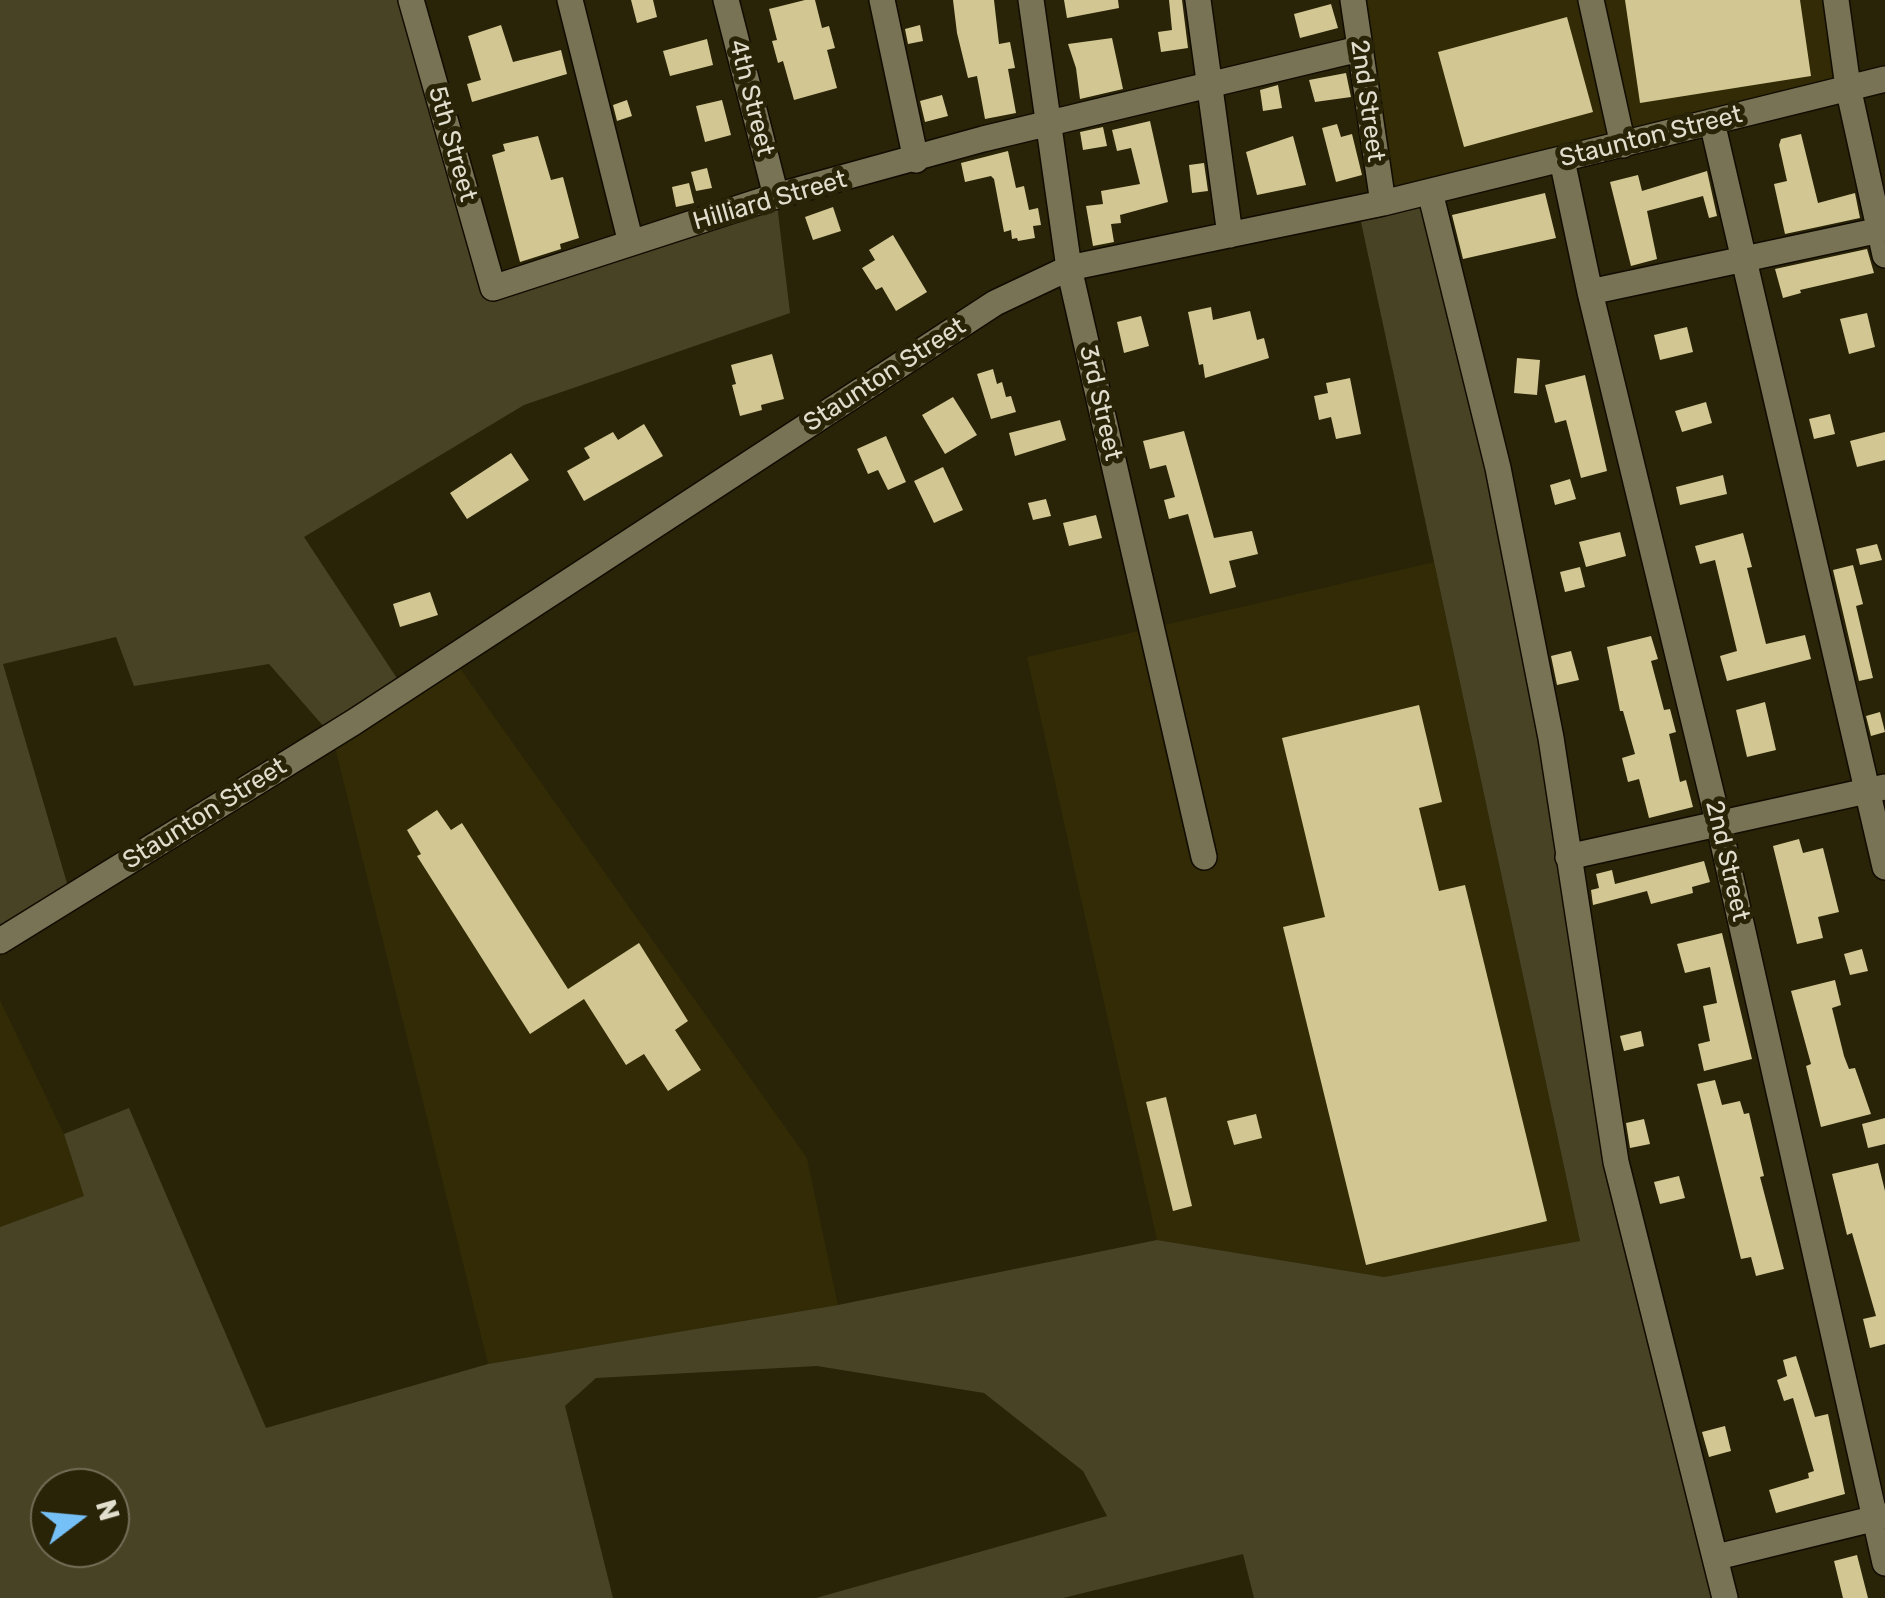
<!DOCTYPE html>
<html>
<head>
<meta charset="utf-8">
<style>
  body { margin:0 }
  #map { position:relative; width:1885px; height:1598px; overflow:hidden; background:#292308; font-family:Rubik,sans-serif }
  canvas { display:block }
  .north { position:absolute; left:30px; top:1468px; width:100px; height:100px; box-sizing:border-box; background:#292308; border:2px solid #736e57; border-radius:50%; rotate:74deg; font-size:28px; font-weight:700; line-height:40px; text-align:center; color:#e1dece }
  .north::after { content:''; display:block; margin:auto; width:35px; height:45px; background:#75c0f6; clip-path:polygon(50% 0,100% 100%,50% 72%,0 100%) }
</style>
</head>
<body>
<div id="map">
<canvas width="1885" height="1598"></canvas>
<div class="north">N</div>
</div>
<script>
const c = document.querySelector('canvas').getContext('2d');
c.lineJoin = 'round';
function paint(path, color) { c.fillStyle = color; c.fill(path, 'evenodd'); }
function strokePath(path, color, width, dash) { c.strokeStyle = color; c.lineWidth = width; c.lineCap = dash ? 'butt' : 'round'; c.setLineDash(dash || []); c.stroke(path); }
function drawText(font, color, halo, rows, align = 'center') {
  c.font = font + ' Rubik,sans-serif'; c.lineWidth = 10; c.setLineDash([]); c.textBaseline = 'middle'; c.strokeStyle = halo; c.fillStyle = color; for (const [text, x, y, turn = 0] of rows) {
    c.save(); c.translate(x, y); c.rotate((+turn || 0) * Math.PI / 180); c.textAlign = isNaN(turn) ? turn : align; if (halo) c.strokeText(text, 0, 0); c.fillText(text, 0, 0); c.restore();
  }
}
paint(new Path2D(`
  M1353 0H1836L1848 87 1383 203Z
  M1434 562 1580 1241 1384 1277 1157 1240 1027 657Z
  M452 657 807 1158 838 1305 488 1364 332 736Z
  M0 1000 64 1134 85 1196 0 1227Z`), '#322b06');
paint(new Path2D(`
  M0 0H411L493 288 776 196 790 313 524 405 304 537 404 689 332 736 269 664 134 686 116 637 3 664 71 897 0 941Z
  M1430 192 1498 468 1616 1162 1725 1598H1254L1243 1554 1063 1598H816L1107 1516 1083 1471 984 1393 817 1366 596 1378 565 1406 613 1598H0V1227L84 1196 64 1134 129 1108 266 1428 488 1364 838 1305 1157 1240 1384 1277 1580 1241 1358 208ZM50 1488H110V1548H50Z`), '#494326');
paint(new Path2D(`
  M631 0H653L657 17 637 23Z
  M805 0H815L822 28 829 26 835 48 827 50 837 88 794 100 783 61 778 63 772 41 777 40 769 9Z
  M953 0H994L999 44 1010 42 1015 68 1008 69 1016 113 985 119 977 76 968 78 957 33Z
  M1064 0H1118L1119 8 1067 18Z
  M1169 0H1182L1188 48 1161 52 1158 32 1172 30Z
  M1625 0H1800L1811 76 1640 103Z
  M1331 4 1338 28 1300 38 1294 14Z
  M1567 17 1593 112 1464 147 1438 52Z
  M501 25 513 62 561 50 567 74 472 102 467 84 481 80 468 36Z
  M920 25 923 41 908 44 905 29Z
  M1112 38 1123 89 1080 99 1076 68 1068 44Z
  M707 39 713 65 670 76 663 51Z
  M1346 73 1351 97 1315 102 1309 80Z
  M1278 85 1282 108 1263 111 1260 90Z
  M942 95 948 116 925 122 920 101Z
  M627 100 632 116 617 121 613 105Z
  M722 100 731 135 705 142 696 106Z
  M1150 121 1168 202 1120 215 1121 223 1111 224 1114 242 1093 246 1086 206 1103 204 1101 191 1140 184 1131 148 1117 151 1112 130Z
  M1337 124 1341 137 1352 134 1362 175 1336 182 1322 128Z
  M1103 127 1107 146 1083 150 1080 132Z
  M1801 134 1818 203 1855 193 1860 218 1785 234 1774 184 1787 181 1779 145 1781 139Z
  M538 136 551 180 563 177 579 238 560 244 561 249 520 262 492 155 505 151 503 144Z
  M1293 136 1306 185 1257 195 1246 152Z
  M1008 151 1016 188 1024 186 1029 210 1038 208 1041 225 1033 226 1035 238 1018 241 1017 238 1012 239 1011 230 1004 232 994 179 991 176 965 182 961 163Z
  M1204 163 1208 191 1192 193 1189 165Z
  M707 168 712 188 696 191 691 172Z
  M1707 171 1717 216 1709 218 1703 196 1647 211 1657 259 1631 266 1610 182 1638 175 1642 191Z
  M689 183 694 203 676 207 672 187Z
  M1545 193 1556 238 1463 259 1452 215Z
  M833 207 841 231 813 240 805 217Z
  M893 235 927 292 896 311 882 287 876 290 862 268 875 260 869 250Z
  M1867 249 1874 273 1800 290 1801 293 1783 298 1775 269Z
  M1211 307 1213 320 1250 311 1257 340 1264 338 1269 358 1205 378 1203 364 1199 365 1188 312Z
  M1867 313 1875 347 1849 354 1840 319Z
  M1141 316 1149 346 1124 353 1117 322Z
  M1687 327 1693 352 1660 360 1654 335Z
  M772 354 784 399 761 405 762 410 740 416 732 385 736 384 731 365Z
  M1517 358 1540 360 1537 395 1514 393Z
  M993 369 997 384 1002 382 1006 397 1011 396 1016 412 991 419 977 374Z
  M1585 375 1607 471 1581 478 1566 420 1555 423 1545 385Z
  M1350 378 1361 434 1336 439 1331 417 1319 420 1314 396 1328 393 1326 383Z
  M953 397 977 435 945 454 922 415Z
  M1706 402 1712 423 1682 432 1675 411Z
  M1830 414 1835 434 1814 439 1809 419Z
  M1060 420 1066 440 1015 456 1009 433Z
  M644 424 663 456 584 501 567 471 590 458 584 448 613 432 618 440Z
  M1184 431 1214 538 1252 531 1258 554 1229 561 1236 587 1210 594 1188 514 1169 519 1164 500 1175 497 1166 465 1150 469 1143 441Z
  M1885 432V460L1857 467 1850 441Z
  M886 436 906 482 888 490 878 470 868 474 857 449Z
  M511 453 529 480 467 519 450 493Z
  M943 467 963 510 934 523 914 481Z
  M1723 475 1727 494 1680 505 1676 487Z
  M1570 479 1576 499 1555 505 1550 485Z
  M1046 499 1051 516 1033 520 1028 503Z
  M1096 515 1102 538 1069 546 1063 523Z
  M1620 532 1626 556 1586 567 1579 542Z
  M1743 533 1752 567 1747 568 1766 644 1805 635 1811 659 1727 681 1720 656 1737 651 1715 560 1700 564 1695 546Z
  M1877 544 1882 560 1860 565 1856 549Z
  M1853 565 1863 604 1856 606 1873 678 1859 681 1833 570Z
  M1580 567 1585 587 1565 592 1560 572Z
  M430 592 438 615 400 627 393 604Z
  M1651 636 1658 659 1651 661 1664 710 1670 709 1676 732 1669 734 1680 782 1686 780 1693 807 1649 818 1639 779 1628 782 1622 758 1635 754 1623 711H1620L1607 647Z
  M1571 651 1579 680 1557 685 1551 656Z
  M1765 702 1776 750 1747 757 1736 710Z
  M1419 705 1442 802 1419 808 1439 891 1465 885 1547 1221 1366 1265 1283 927 1325 917 1282 738Z
  M1880 712 1885 732 1871 736 1866 716Z
  M437 810 451 830 462 823 568 989 639 943 688 1021 675 1030 701 1070 668 1091 644 1054 626 1065 584 999 530 1034 417 856 421 854 407 830Z
  M1799 839 1803 853 1823 848 1839 912 1818 917 1823 938 1797 944 1773 846Z
  M1704 861 1710 882 1692 887 1693 893 1651 904 1647 891 1593 905 1591 890 1599 888 1596 874 1612 870 1615 884Z
  M1722 933 1752 1059 1704 1071 1698 1044 1710 1041 1703 1006 1717 1003 1710 967 1685 973 1677 944Z
  M1862 949 1868 971 1850 975 1844 954Z
  M1835 980 1841 1005 1832 1008 1844 1056 1849 1069 1855 1068 1871 1114 1821 1127 1806 1066 1811 1064 1791 991Z
  M1641 1031 1644 1046 1624 1051 1620 1036Z
  M1715 1080 1722 1105 1740 1101 1744 1114 1749 1113 1764 1176 1760 1177 1784 1269 1756 1276 1751 1257 1741 1259 1697 1084Z
  M1166 1097 1192 1206 1173 1211 1146 1102Z
  M1256 1114 1262 1138 1234 1145 1227 1121Z
  M1885 1118V1144L1868 1148 1862 1124Z
  M1644 1119 1650 1144 1630 1148 1626 1123Z
  M1878 1163 1885 1191V1344L1870 1348 1863 1319 1876 1316 1852 1233 1847 1235 1832 1174Z
  M1679 1176 1685 1198 1660 1204 1654 1182Z
  M1796 1356 1815 1417 1828 1414 1845 1494 1776 1513 1769 1490 1809 1478 1808 1473 1814 1471 1793 1398 1784 1401 1777 1380 1787 1376 1783 1360Z
  M1725 1426 1731 1451 1709 1457 1702 1432Z
  M1857 1555 1868 1598H1843L1834 1561Z`), '#d2c793');
const minor = new Path2D(`
  M411 0 493 288 776 196 983 139 1359 49
  M570 0 631 243
  M726 0 776 196
  M882 0 916 160
  M1031 0 1069 268 1204 857
  M1198 0 1230 235
  M1353 0 1383 203
  M1591 0 1623 145
  M1836 0 1848 87 1885 255
  M1712 122 1885 867
  M1562 160 1590 292 1719 825 1885 1563
  M1430 192 1498 468 1551 738 1616 1162 1725 1598
  M1590 292 1885 229
  M1568 857 1885 787
  M0 941 354 722 995 303 1069 268 1383 203 1885 79
  M1717 1557 1885 1516`);
strokePath(minor, '#110c00', 28);
strokePath(minor, '#797356', 25);
drawText('25px', '#e1dece', '#292308', [
  ["4th Street",751,98,76],
  ["2nd Street",1367,101,82],
  ["Staunton Street",1651,137,-14],
  ["5th Street",452,144,74],
  ["Hilliard Street",770,201,-16],
  ["Staunton Street",885,375,-33],
  ["3rd Street",1100,403,77],
  ["Staunton Street",205,814,-32],
  ["2nd Street",1727,861,77]
]);
</script>
</body>
</html>
